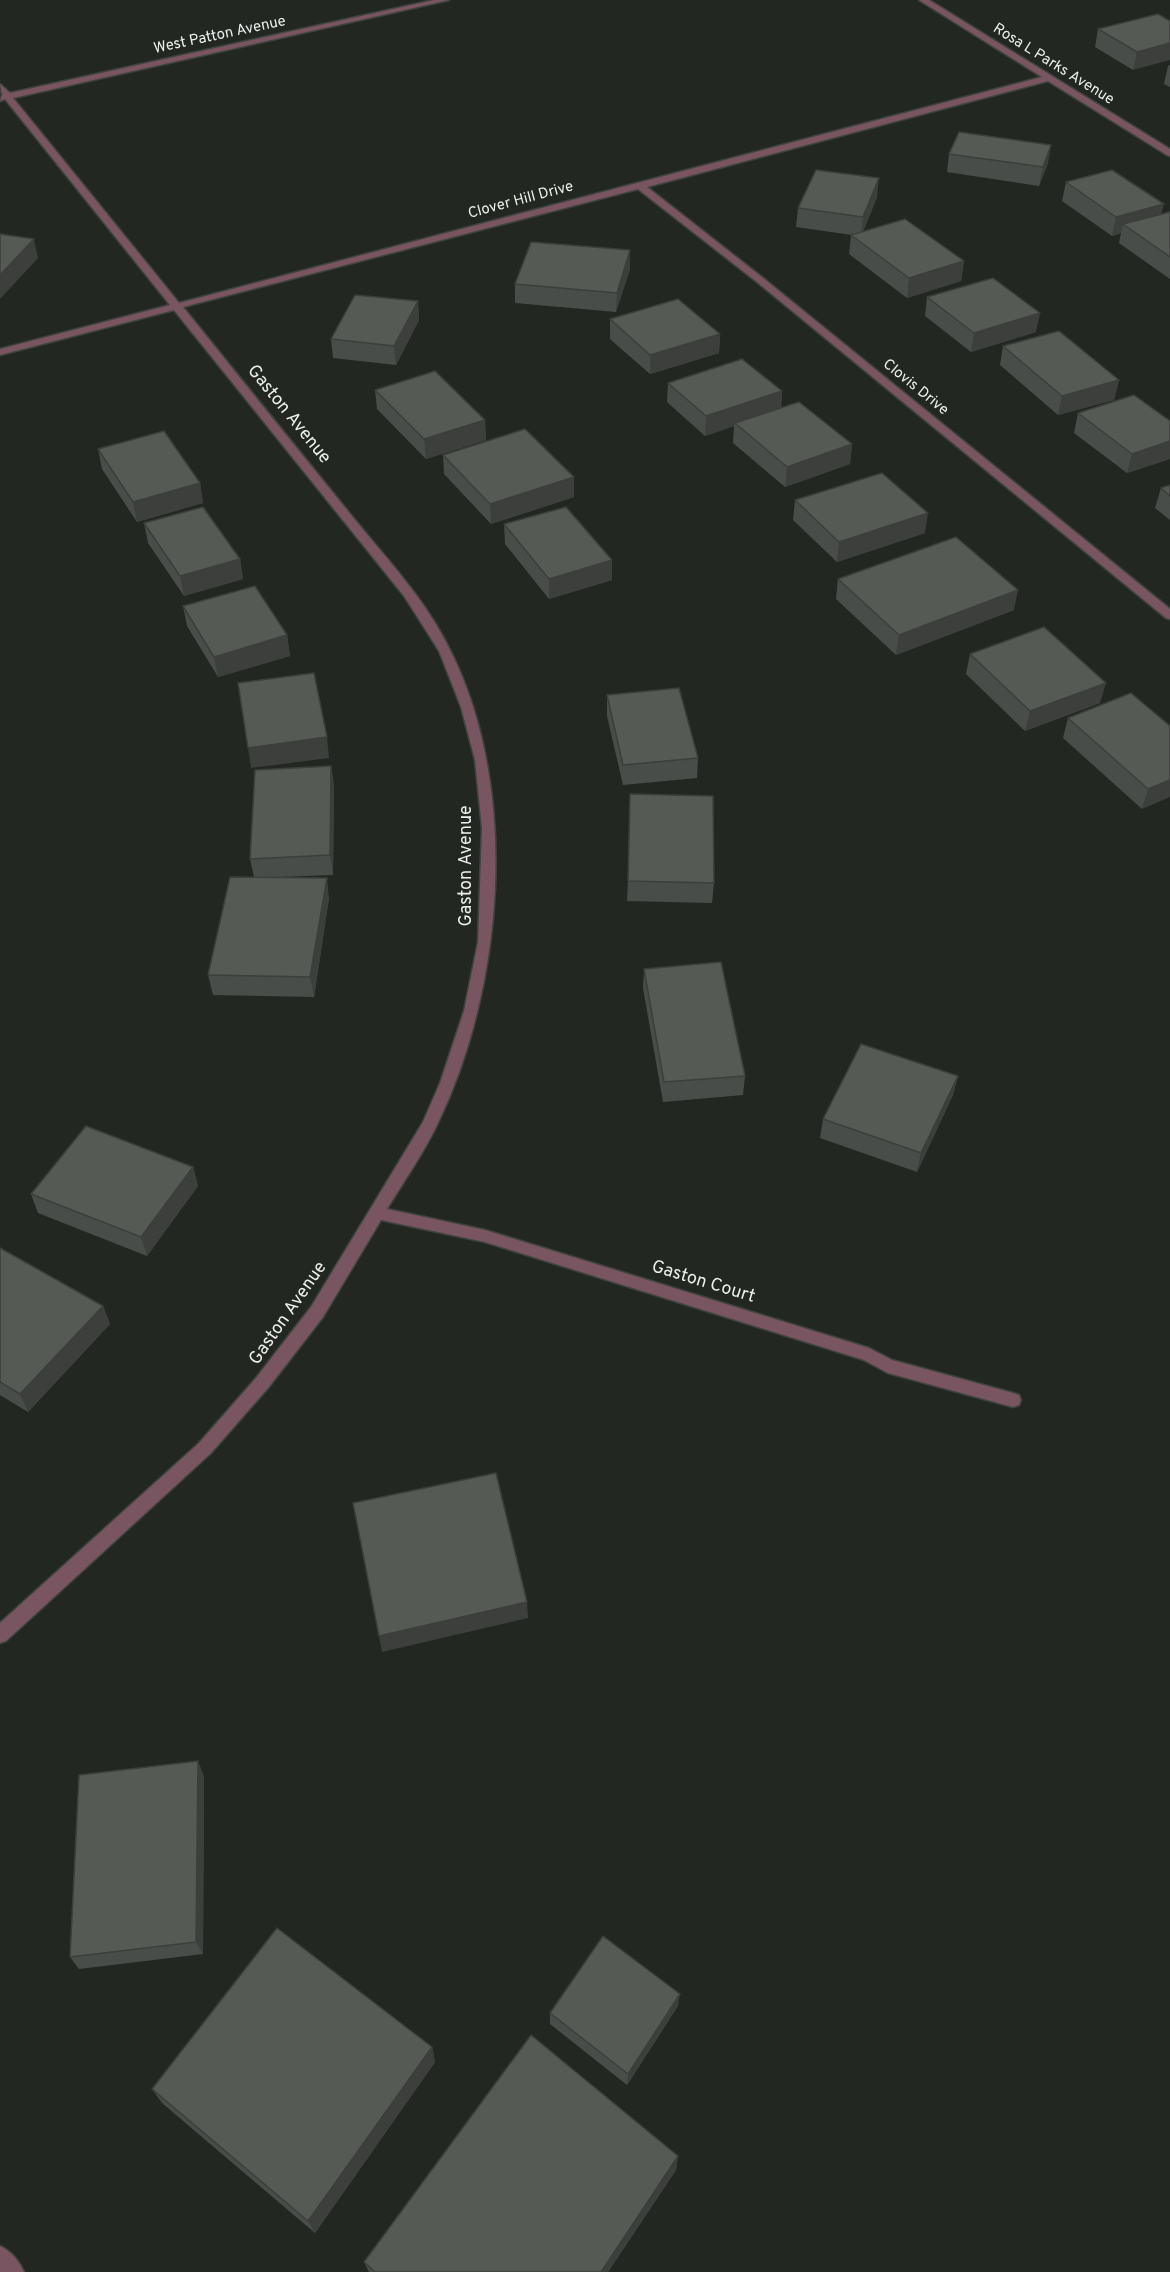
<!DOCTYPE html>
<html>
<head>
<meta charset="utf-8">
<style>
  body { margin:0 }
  canvas { display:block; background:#222722 }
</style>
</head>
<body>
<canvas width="1170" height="2272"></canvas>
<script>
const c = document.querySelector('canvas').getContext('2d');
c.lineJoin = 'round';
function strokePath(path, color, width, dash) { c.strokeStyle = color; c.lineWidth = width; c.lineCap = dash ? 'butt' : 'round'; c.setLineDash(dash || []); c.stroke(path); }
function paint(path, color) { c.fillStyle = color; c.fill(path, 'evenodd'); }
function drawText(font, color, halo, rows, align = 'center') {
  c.font = font + ' Overpass,sans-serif'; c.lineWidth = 5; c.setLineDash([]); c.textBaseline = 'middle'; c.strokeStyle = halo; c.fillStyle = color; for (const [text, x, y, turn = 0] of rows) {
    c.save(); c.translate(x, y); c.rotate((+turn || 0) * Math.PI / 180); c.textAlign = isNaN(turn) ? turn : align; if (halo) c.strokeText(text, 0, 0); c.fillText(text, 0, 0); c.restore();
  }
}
const minor = new Path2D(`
  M434 0H449L13 98 179 303 1042 77 919 0H929L1170 149V156L1167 155 1048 81 647 187 763 278 1170 609V619L1166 618 757 282 638 189 183 307C239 377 295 446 351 515 386 558 427 601 451 652 520 791 504 988 437 1125 423 1154 404 1181 387 1209L485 1230 869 1348 892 1360 1013 1393 1019 1395 1021 1400 1019 1405 1013 1407 888 1373 864 1360 485 1242 381 1220 323 1317 268 1388 211 1453 6 1641 0 1643V1623L199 1443 256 1378 311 1307 423 1122 440 1083 464 1011 478 942 482 828 475 760 461 707 439 651 404 596 174 310 0 355V349L170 305 5 99 0 101 2 95 0 84 10 93Z
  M0 2246C11 2251 19 2261 24 2272H0Z`);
strokePath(minor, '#3e433e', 3);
paint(minor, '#795461');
paint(new Path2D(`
  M1158 14 1133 70 1095 47 1098 29Z
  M1170 65V87L1164 84 1168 66Z
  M949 154 1048 163 1039 186 947 172Z
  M1066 182 1161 214 1170 212V279L1119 243 1121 233 1112 236 1062 201Z
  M877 197 863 232 964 261 961 281 907 298 849 254 851 235H852L796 227 798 208Z
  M630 269 616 312 515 303V284Z
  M927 297 1036 332 971 352 925 316Z
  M418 301 419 320 396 365 333 358 331 339Z
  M610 319 720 334 719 353 650 374 610 339Z
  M1003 346 1119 380 1114 400 1058 415 1000 365Z
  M668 383 782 391 781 408 852 444 850 464 785 487 733 443 734 426 705 436 667 402Z
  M375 390 485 420 486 440 426 459 377 409Z
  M1078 413 1170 421V459L1127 473 1074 433Z
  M98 449 200 483 203 503 137 522 102 469Z
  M443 455 574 477V497L491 524 444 474Z
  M1170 485V520L1155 508 1161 488Z
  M795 500 925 533 837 562 793 520Z
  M144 523 240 559 243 579 184 596 148 543Z
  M504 524 612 580 549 599 505 544Z
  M838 579 1014 610 896 655 836 599Z
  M183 606 287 635 290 656 218 677 187 626Z
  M970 654 1100 703 1025 731 966 674Z
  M607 695 698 758 697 778 623 785 607 716Z
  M1068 718 1170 726 1142 809 1063 738Z
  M331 766 334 786 333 875 279 877 329 898 314 997 213 995 208 975 254 877 250 859Z
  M628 881 714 883 712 903 627 901Z
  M644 969 745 1076 743 1095 663 1102 643 988Z
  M958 1076 953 1095 917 1172 820 1138 823 1119Z
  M193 1167 198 1186 147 1256 38 1213 31 1194Z
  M0 1248 103 1306 110 1324 28 1412 0 1395Z
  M204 1776 203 1954 79 1969 70 1957Z
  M678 2006 627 2085 550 2024V2013Z
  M432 2047 435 2062 315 2233 162 2103 152 2089Z
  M678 2156 676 2170 608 2272H369L364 2262Z`), '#494d49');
paint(new Path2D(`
  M1170 43V60L1133 70 1137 52Z
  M1051 145 1048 163 1039 186 1043 167Z
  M879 178 877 197 861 236 863 217Z
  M1164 204 1159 222 1123 224 1121 233 1112 236 1116 217Z
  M34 239 38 258 0 299V275Z
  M630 250V269L616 312 617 293Z
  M964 261 961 281 907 298 909 278Z
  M418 301 419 320 396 365 394 346Z
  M1040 313 1036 332 971 352 974 333Z
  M720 334 719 353 650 374V355Z
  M1119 380 1114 400 1058 415 1062 396Z
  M782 391 780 410 735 423 734 426 705 436 706 416Z
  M485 420 486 440 426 459 424 439Z
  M1170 441V459L1127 473 1132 454Z
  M852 444 850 464 785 487 787 467Z
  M574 477V497L491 524 490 504Z
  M200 483 203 503 137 522 133 502Z
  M928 513 925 533 837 562 839 542Z
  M240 559 243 579 184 596 180 576Z
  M612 560V580L549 599V579Z
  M1018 590 1014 610 896 655 899 635Z
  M287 635 290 656 218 677 214 657Z
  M1106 683 1100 703 1025 731 1030 711Z
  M327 737 329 758 251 768 248 748Z
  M331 766 334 786 333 875 330 855Z
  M1170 780V797L1142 809 1148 789Z
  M327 878 329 898 314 997 310 977Z
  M958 1076 953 1095 917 1172 921 1153Z
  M193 1167 198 1186 147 1256 141 1237Z
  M103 1306 110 1324 28 1412 20 1394Z
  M527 1602 528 1618 382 1652 379 1636Z
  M198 1761 204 1776 203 1954 196 1942Z
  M680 1994 678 2006 627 2085 628 2074Z
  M432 2047 435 2062 315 2233 308 2221Z
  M678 2156 676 2170 608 2272H601Z`), '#3c3f3c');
const building = new Path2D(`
  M1158 14 1170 21V43L1137 52 1098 29Z
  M959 132 1051 145 1043 167 949 154Z
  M816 170 879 178 863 217 798 208Z
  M1112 170 1164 204 1116 217 1066 182Z
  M1170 212V257L1123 224Z
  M905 219 964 261 909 278 851 235Z
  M0 234 34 239 0 275Z
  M531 242 630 250 617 293 515 284Z
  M993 278 1040 313 974 333 927 297Z
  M355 295 418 301 394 346 331 339Z
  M678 299 720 334 650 355 610 319Z
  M1059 331 1119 380 1062 396 1003 346Z
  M742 359 782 391 706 416 668 383Z
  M435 371 485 420 424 439 375 390Z
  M1134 395 1170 421V441L1132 454 1078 413Z
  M799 402 852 444 787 467 735 423Z
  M525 429 574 477 490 504 443 455Z
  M164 431 200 483 133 502 98 449Z
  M882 473 928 513 839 542 795 500Z
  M1170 485V496L1161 488Z
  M203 507 240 559 180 576 144 523Z
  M566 507 612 560 549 579 504 524Z
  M956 537 1018 590 899 635 838 579Z
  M255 586 287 635 214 657 183 606Z
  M1044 627 1106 683 1030 711 970 654Z
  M314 673 327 737 248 748 238 683Z
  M679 688 698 758 623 765 607 695Z
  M1131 693 1170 726V780L1148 789 1068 718Z
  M331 766 330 855 250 859 255 770Z
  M630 794 713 796 714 883 628 881Z
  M230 877 327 878 310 977 208 975Z
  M721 962 745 1076 664 1082 644 969Z
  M861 1044 958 1076 921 1153 823 1119Z
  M86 1126 193 1167 141 1237 31 1194Z
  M0 1248 103 1306 20 1394 0 1382Z
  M496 1473 527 1602 379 1636 353 1503Z
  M198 1761 196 1942 70 1957 79 1775Z
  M277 1928 432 2047 308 2221 152 2089Z
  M603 1936 680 1994 628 2074 550 2013Z
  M531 2035 678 2156 601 2272H375L364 2262Z`);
paint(building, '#555a55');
strokePath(building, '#3c3f3c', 1.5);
drawText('15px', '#ebeeeb', '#222722', [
  ["West Patton Avenue",220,36,-12],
  ["Rosa L Parks Avenue",1053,65,32],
  ["Clover Hill Drive",521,201,-15],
  ["Clovis Drive",915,388,39]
]);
drawText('18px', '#ebeeeb', '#222722', [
  ["Gaston Avenue",288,415,51],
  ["Gaston Avenue",467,866,-90],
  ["Gaston Court",703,1283,17],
  ["Gaston Avenue",289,1314,-55]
]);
</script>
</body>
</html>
